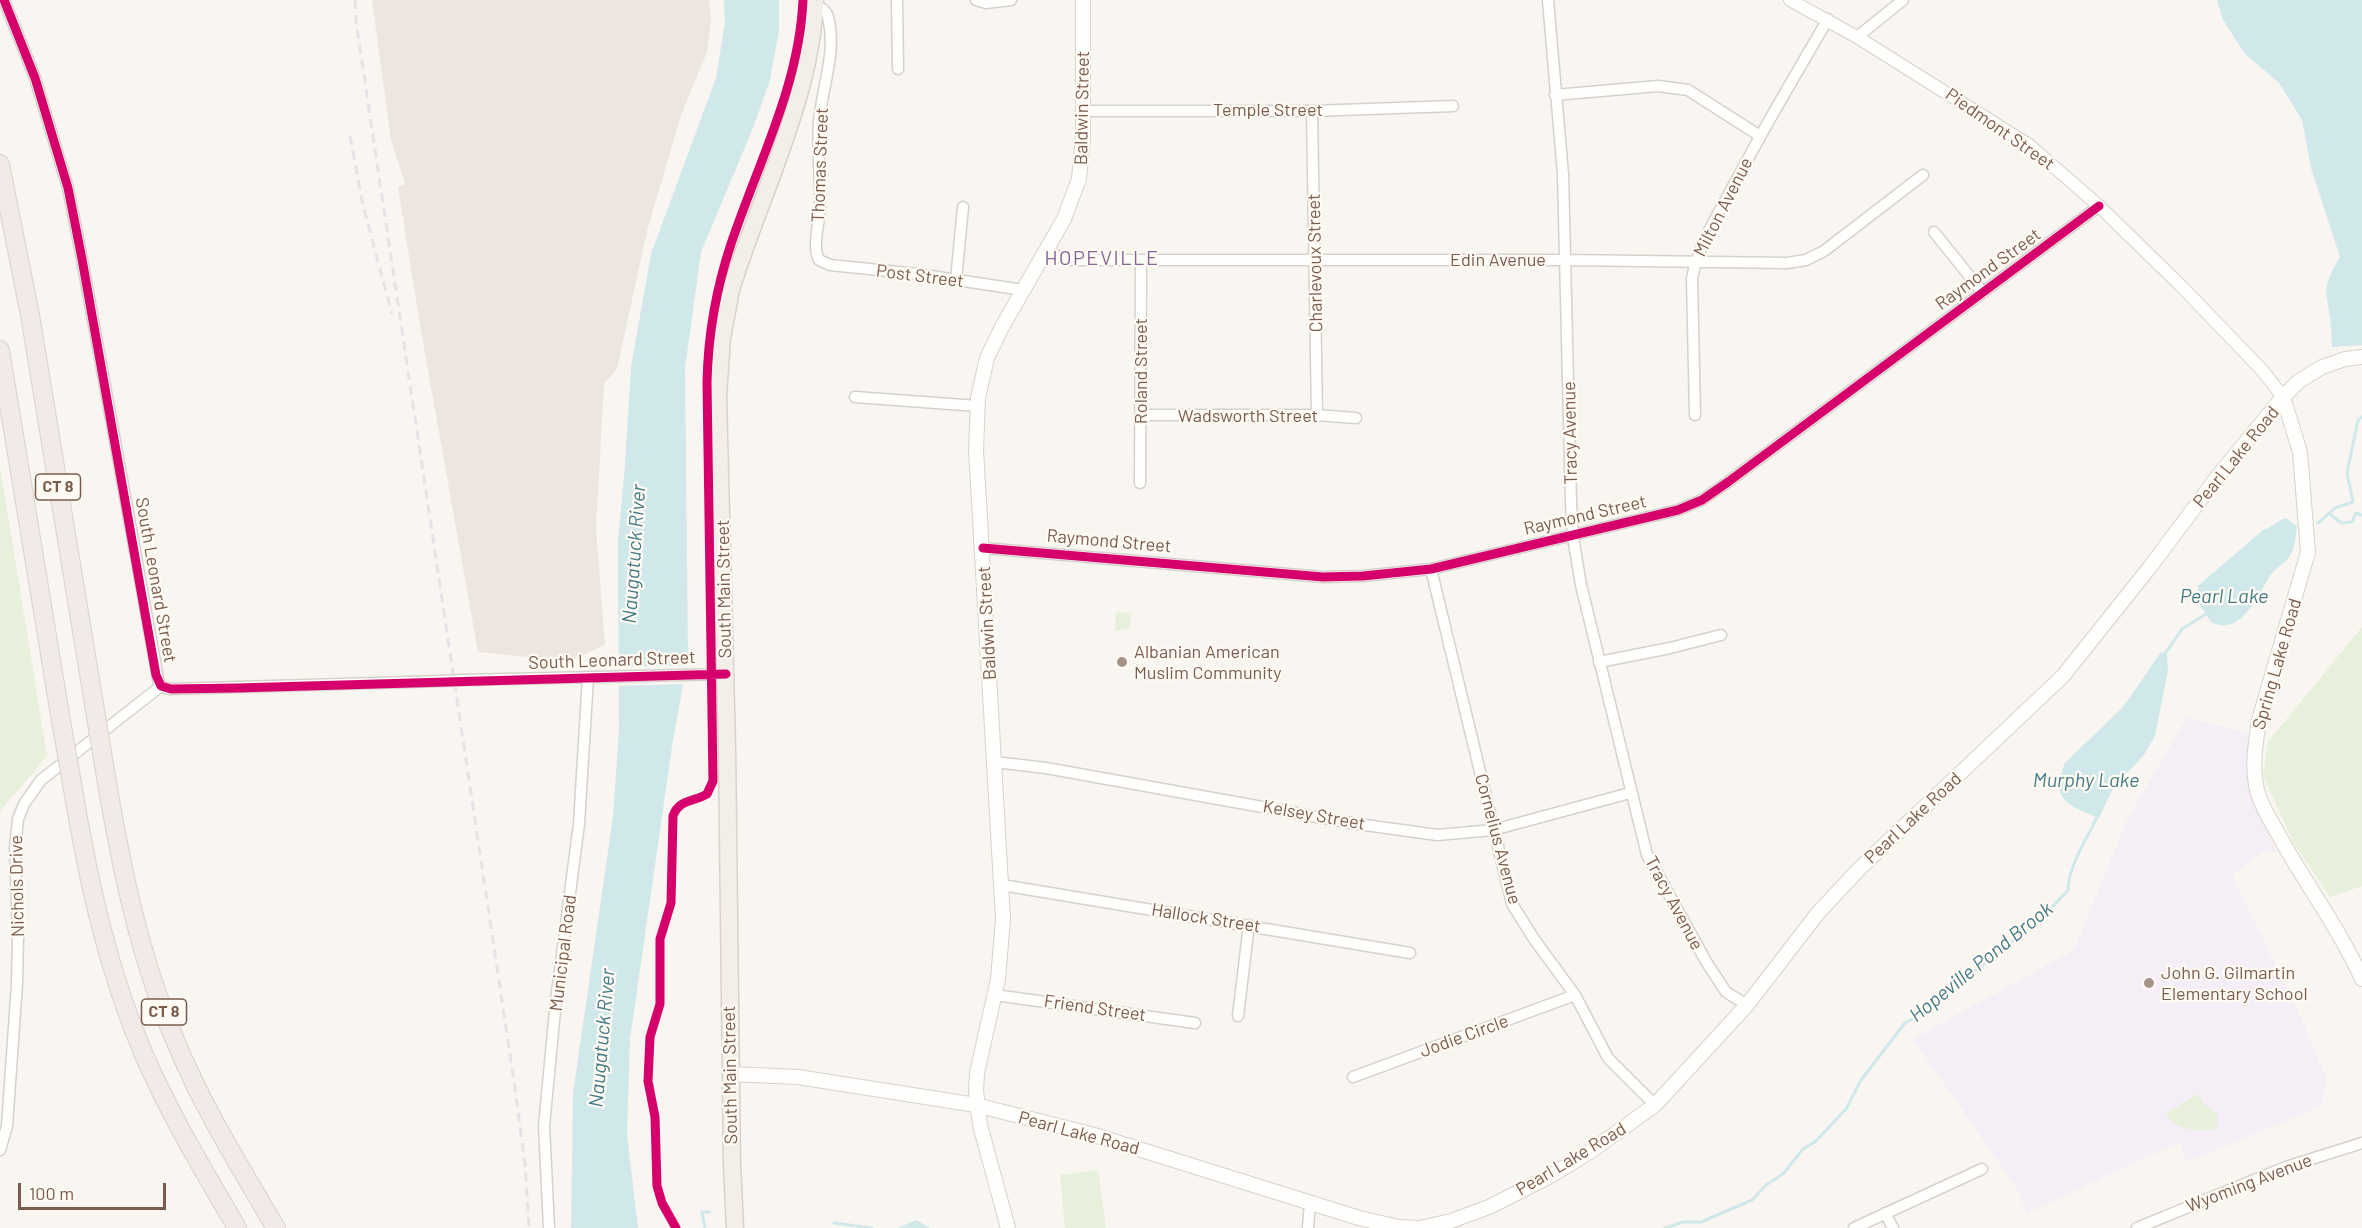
<!DOCTYPE html>
<html>
<head>
<meta charset="utf-8">
<style>
  body { margin:0 }
  #map { position:relative; width:2362px; height:1228px; overflow:hidden; background:#f9f5f0; font-family:Barlow,sans-serif }
  canvas { display:block }
  .scale { position:absolute; left:18px; top:1183px; width:148px; height:27px; box-sizing:border-box; border:3px solid #7a5c4d; border-top:0; padding-left:8px; font-size:18px; line-height:21px; white-space:nowrap; color:#7a5c4d; -webkit-text-stroke:4px #fffaf3; paint-order:stroke }
</style>
</head>
<body>
<div id="map">
<canvas width="2362" height="1228"></canvas>
<div class="scale">100 m</div>
</div>
<script>
const c = document.querySelector('canvas').getContext('2d');
c.lineJoin = 'round';
function paint(path, color) { c.fillStyle = color; c.fill(path, 'evenodd'); }
function strokePath(path, color, width, dash) { c.strokeStyle = color; c.lineWidth = width; c.lineCap = dash ? 'butt' : 'round'; c.setLineDash(dash || []); c.stroke(path); }
function drawText(font, color, halo, rows, align = 'center') {
  c.font = font + ' Barlow,sans-serif'; c.lineWidth = 4.5; c.setLineDash([]); c.textBaseline = 'middle'; c.strokeStyle = halo; c.fillStyle = color; for (const [text, x, y, turn = 0] of rows) {
    c.save(); c.translate(x, y); c.rotate((+turn || 0) * Math.PI / 180); c.textAlign = isNaN(turn) ? turn : align; if (halo) c.strokeText(text, 0, 0); c.fillText(text, 0, 0); c.restore();
  }
}
paint(new Path2D(`
  M372 0H709L711 19 707 52 681 115 647 231 617 369 604 384 596 529 605 645 570 661 478 652 420 325 398 187 405 184 391 140Z`), '#ede5e0');
paint(new Path2D(`
  M2187 717 2249 734 2247 763 2251 793 2260 818 2278 853 2272 851 2264 852 2232 875 2300 1015 2326 1077 2322 1106 2187 1162 2179 1142 2027 1213 2016 1187 1913 1039 2074 950 2128 818Z`), '#f6eef6');
paint(new Path2D(`
  M0 467 47 756 0 811V898Z
  M1116 612 1132 613 1129 629 1115 631Z
  M2362 627V886L2330 897 2292 840 2263 775 2268 742Z
  M2199 1094 2203 1103 2218 1115 2216 1129C2199 1132 2175 1131 2166 1113Z
  M1098 1170 1106 1228H1065L1060 1175Z`), '#e7f0db');
paint(new Path2D(`
  M724 0H779V30L770 80 753 128 701 252 685 368 688 657 673 740 630 1039 627 1134 638 1228H571L573 1093 613 817 619 731 618 541 625 464 631 367 651 254 716 78 725 22Z
  M2217 0H2362V345L2332 347C2331 341 2332 334 2331 328 2328 292 2319 292 2340 257L2311 168 2302 120 2279 83 2245 54 2223 20Z
  M2286 518 2297 526C2295 537 2296 547 2289 557 2285 563 2277 567 2272 573 2258 592 2243 638 2211 622L2198 602V586L2263 530C2271 528 2277 521 2286 518Z
  M2161 652 2167 655 2168 670 2155 736 2144 755 2113 788 2099 818C2069 806 2049 800 2065 763L2124 706Z
  M916 1220 930 1228H898Z`), '#d0e8ea');
paint(new Path2D(`
  M690 665 686 684 616 686 615 667Z`), '#f9f5f0');
strokePath(new Path2D(`
  M2330 514 2341 523 2352 522 2356 513 2362 515
  M2318 523 2335 508 2353 502 2347 473 2358 420 2362 417
  M2164 655 2182 629 2208 613
  M834 1223 872 1228
  M705 1228 702 1212H710
  M1665 1228 1683 1222H1701L1752 1200 1766 1185 1783 1174 1803 1149 1815 1142 1846 1109 1861 1080 1905 1023 1915 1018 1936 996 1979 968 2049 911 2068 890C2069 864 2086 841 2097 817L2096 814`), '#d0e8ea', 3);
const minor = new Path2D(`
  M4 0 35 78 68 188 82 259 159 684 165 688 171 689 442 681
  M897 0 898 69
  M976 0 986 3 1011 0
  M1548 0 1563 174 1571 503 1573 537 1581 585 1647 855 1707 963 1726 992 1747 1005
  M815 6C821 7 826 10 828 17 837 52 822 87 819 122 817 151 821 180 820 209 819 225 812 246 819 260L830 265 918 274 1023 290
  M1857 37 1903 0
  M1555 95 1658 86 1688 90 1760 136
  M1084 111H1312L1453 106
  M1312 111 1317 415
  M1934 232 1983 293
  M1046 252 1069 260H1565L1787 263 1806 260 1824 251 1923 175
  M956 280 963 207
  M855 397 977 406
  M1140 415H1317L1356 418
  M1695 415 1692 278C1699 244 1718 214 1735 183 1764 127 1796 74 1828 19
  M1140 483 1141 260
  M983 548 1323 577 1363 576 1431 569 1678 510 1702 500 1728 482 2099 206
  M1431 569 1512 904 1534 939 1575 995 1608 1058 1655 1105
  M1599 662 1670 648 1721 635
  M464 680 726 674
  M995 762 1046 768 1351 823 1437 835 1493 830 1630 793
  M1002 885 1410 953
  M995 995 1195 1023
  M1238 1016 1249 925
  M1353 1077 1575 995
  M0 1150 7 1126 17 984 18 937 15 849 18 819 24 804 41 780 161 686
  M1885 1213 1893 1228
  M549 1228 544 1126 556 1000 579 824 588 677
  M1308 1228 1310 1203
  M1854 1228 1982 1169
  M2137 1228 2286 1167 2362 1143`);
const tertiary = new Path2D(`
  M1790 0 1857 37 2029 145 2099 206 2182 287 2262 370 2283 397`);
const secondary = new Path2D(`
  M2283 397 2300 452 2308 552 2259 720C2256 742 2252 763 2256 785 2259 803 2272 823 2281 839 2307 886 2340 930 2362 979
  M730 1074 798 1077 976 1105 1094 1135 1359 1218 1399 1227 1419 1228
  M1008 1228 980 1125 976 1091 977 1073 998 979 1003 919 976 450 978 398 987 358 1002 327 1064 219 1079 179 1083 137V0
  M1420 1228 1451 1221 1489 1207 1552 1175 1591 1151 1655 1105 1747 1005 1818 913 1860 868 2063 676 2150 567 2218 476 2283 397 2299 381 2322 367 2345 359 2362 357`);
const primary = new Path2D(`
  M735 1228 732 1164 727 747 718 396 722 338 731 290C759 198 812 97 815 0`);
const motorway = new Path2D(`
  M0 164 30 315 92 692
  M0 350 61 721
  M106 777C121 866 139 956 175 1040 202 1106 240 1167 276 1228
  M74 795C89 884 108 971 144 1055 170 1115 204 1171 237 1228`);
strokePath(minor, '#d7d1cb', 13);
strokePath(tertiary, '#d7d1cb', 14);
strokePath(secondary, '#d9d2cb', 16);
strokePath(primary, '#dad1cc', 19);
strokePath(motorway, '#dad1cc', 20);
strokePath(minor, '#fefefd', 10);
strokePath(tertiary, '#fefefd', 12);
strokePath(secondary, '#fefefd', 14);
strokePath(primary, '#f3eee8', 16);
strokePath(motorway, '#f2eae7', 18);
strokePath(new Path2D(`
  M355 0 356 21 371 123 515 1088 525 1164 529 1228
  M350 136 362 201 392 314`), '#e6e3e7', 3, [9, 6]);
const minorBridge = new Path2D(`
  M442 681 464 680`);
const motorwayBridge = new Path2D(`
  M92 692 106 777
  M61 721 74 795`);
strokePath(minorBridge, '#d7d1cb', 13, []);
strokePath(motorwayBridge, '#dad1cc', 20, []);
strokePath(minorBridge, '#fefefd', 10);
strokePath(motorwayBridge, '#f2eae7', 18);
strokePath(new Path2D(`
  M4 0 35 78 68 188 82 259 156 675 161 686 171 689 237 688 726 674
  M983 548 1323 577 1363 576 1431 569 1678 510 1702 500 1728 482 2099 206
  M676 1228 662 1203 657 1186 655 1117 648 1081 650 1037 660 1004V939L671 903 673 816C679 799 694 802 707 794L713 781 707 382C708 335 716 289 731 244 758 163 799 87 803 0`), '#d6006c', 9);
for (const [x, y, r, color] of [
  [1122,662,6,"#a69286"],
  [2149,983,6,"#a69286"]
]) { const dot = new Path2D(); dot.arc(x, y, r, 0, 2 * Math.PI); c.fillStyle = color; c.fill(dot); strokePath(dot, '#fffaf3', 2); }
for (const [x, y, w] of [
  [58,487,45],
  [164,1012,45]
]) { const box = new Path2D(); box.roundRect(x - w / 2, y - 13, w, 26, 4.5); c.fillStyle = '#fffaf3'; c.fill(box); strokePath(box, '#7a5c4d', 1.5); }
drawText('bold 16px', '#7a5c4d', null, [
  ["CT 8",58,487],
  ["CT 8",164,1012]
]);
drawText('18px', '#7a5c4d', '#fffaf3', [
  ["Baldwin Street",1082,108,-89],
  ["Temple Street",1268,110],
  ["Piedmont Street",2000,129,35],
  ["Thomas Street",820,165,-88],
  ["Milton Avenue",1723,207,-63],
  ["Edin Avenue",1498,260],
  ["Charlevoux Street",1315,263,-91],
  ["Raymond Street",1988,269,-36],
  ["Post Street",920,276,7],
  ["Roland Street",1141,371,-90],
  ["Wadsworth Street",1248,416],
  ["Tracy Avenue",1570,433,-91],
  ["Pearl Lake Road",2236,457,-51],
  ["Raymond Street",1585,515,-13],
  ["Raymond Street",1109,541,5],
  ["South Leonard Street",156,580,80],
  ["South Main Street",724,589,-91],
  ["Baldwin Street",987,623,-93],
  ["South Leonard Street",612,660,-2],
  ["Spring Lake Road",2277,664,-74],
  ["Kelsey Street",1314,815,10],
  ["Pearl Lake Road",1913,818,-43],
  ["Cornelius Avenue",1498,839,75],
  ["Nichols Drive",17,886,-91],
  ["Tracy Avenue",1674,903,62],
  ["Hallock Street",1206,918,9],
  ["Municipal Road",563,953,-83],
  ["Friend Street",1095,1008,8],
  ["Jodie Circle",1464,1036,-20],
  ["South Main Street",730,1075,-91],
  ["Pearl Lake Road",1079,1133,15],
  ["Pearl Lake Road",1571,1159,-31],
  ["Wyoming Avenue",2249,1183,-21]
]);
drawText('18px', '#7a5c4d', '#fffaf3', [
  ["Albanian American",1134,652],
  ["Muslim Community",1134,673],
  ["John G. Gilmartin",2161,973],
  ["Elementary School",2161,994]
], 'left');
c.letterSpacing = '1.5px';
drawText('20px', '#846695', '#fffaf3', [
  ["HOPEVILLE",1102,258]
]);
c.letterSpacing = '0px';
drawText('italic 20px', '#437c86', '#fffaf3', [
  ["Naugatuck River",634,554,-86],
  ["Pearl Lake",2224,596],
  ["Murphy Lake",2086,780],
  ["Hopeville Pond Brook",1981,962,-39],
  ["Naugatuck River",602,1038,-85]
]);
</script>
</body>
</html>
